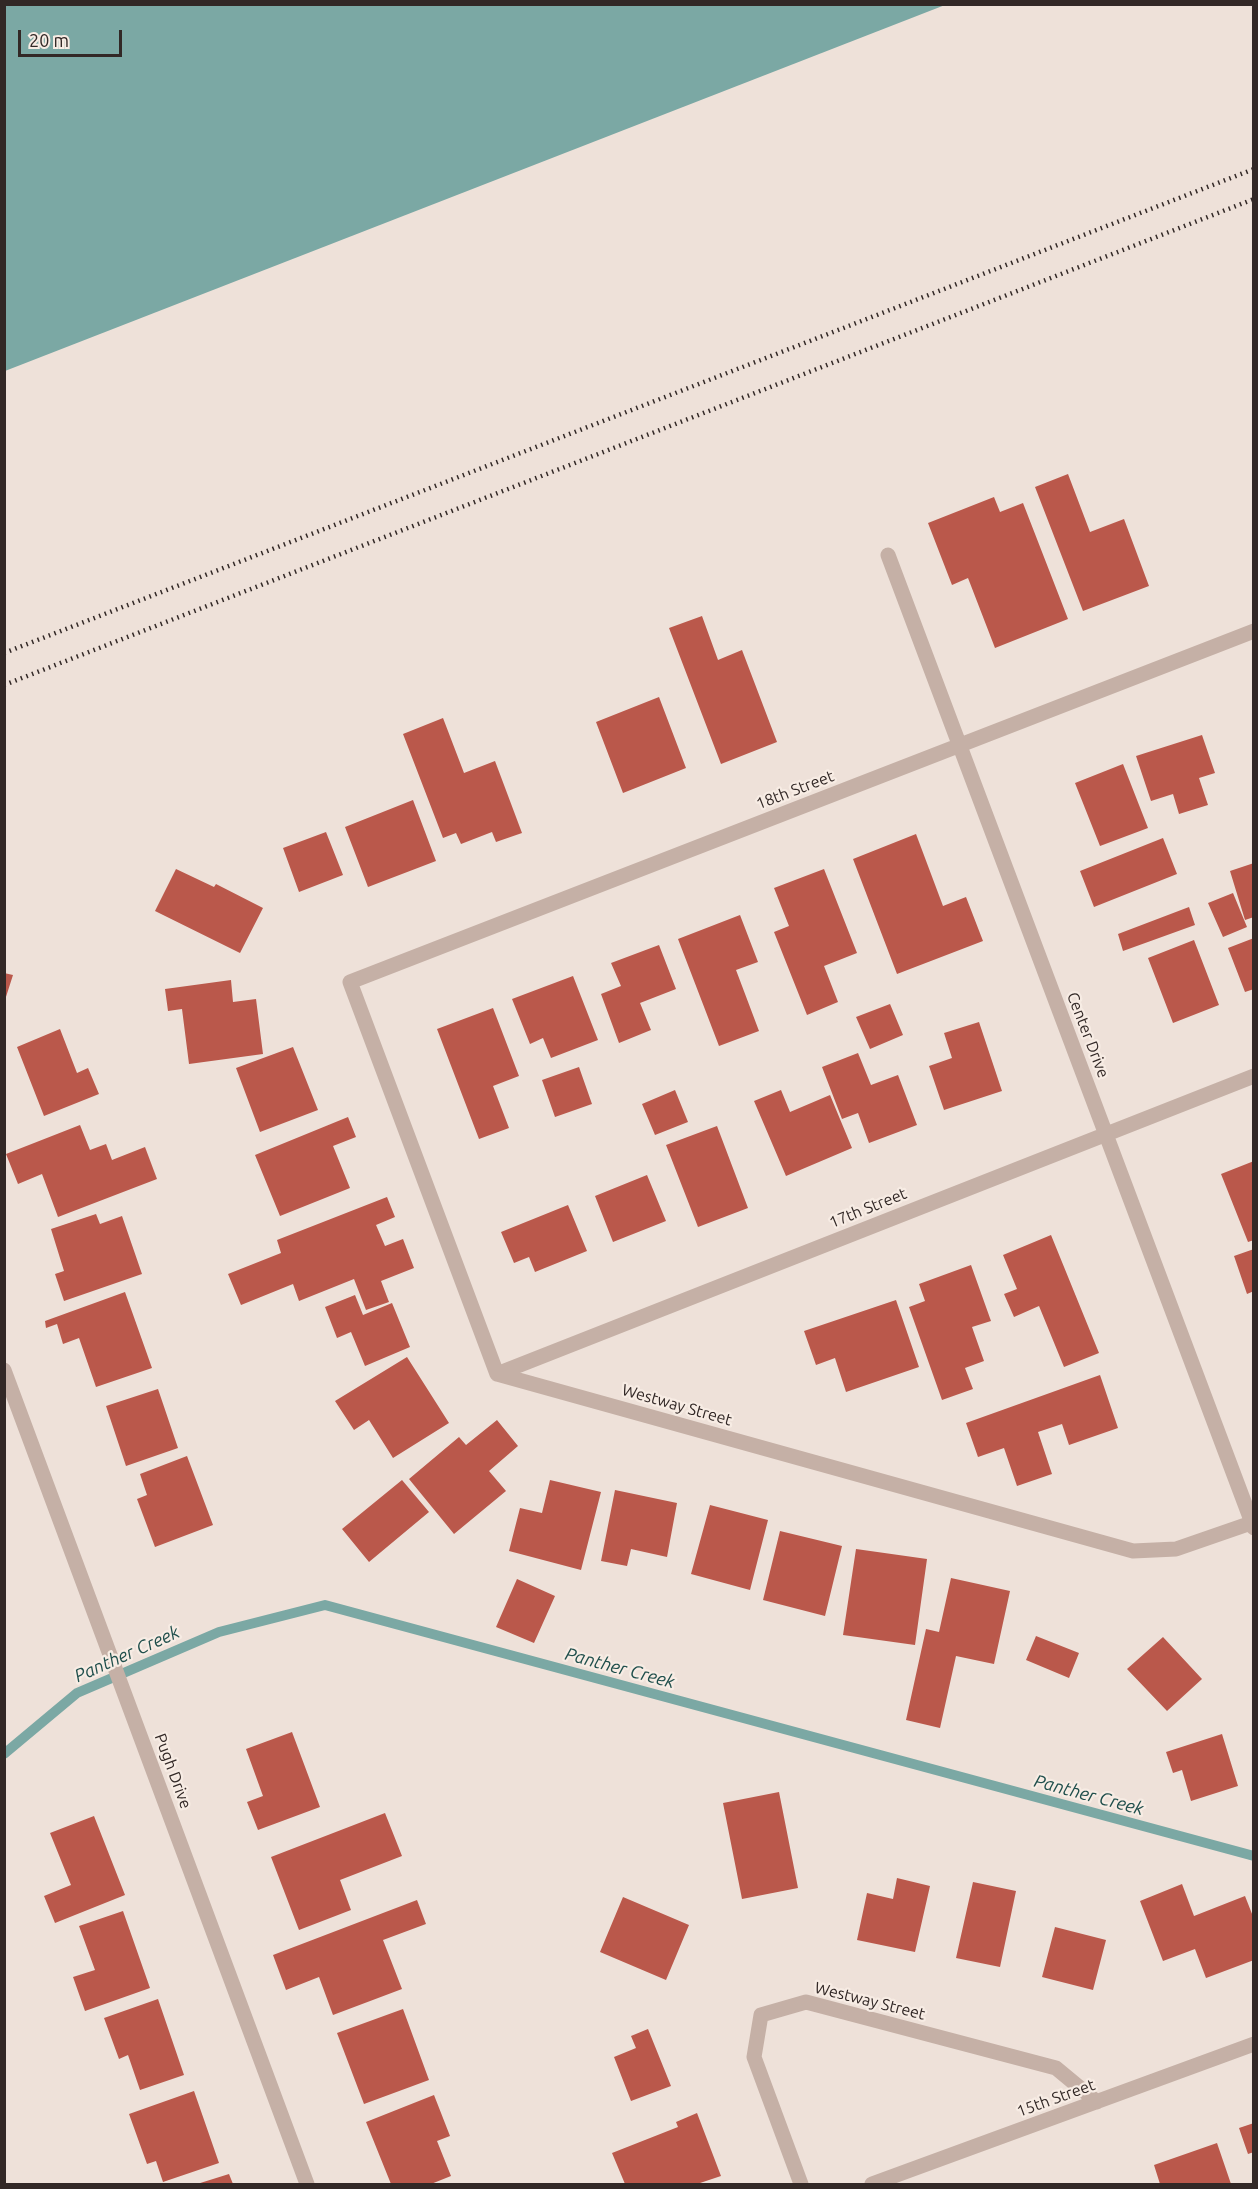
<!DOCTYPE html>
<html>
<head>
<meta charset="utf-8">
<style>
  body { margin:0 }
  #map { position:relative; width:1258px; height:2189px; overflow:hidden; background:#eee1d9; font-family:Ubuntu,sans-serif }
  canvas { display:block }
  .frame { position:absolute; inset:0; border:6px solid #322826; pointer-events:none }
  .scale { position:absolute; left:18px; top:30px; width:104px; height:27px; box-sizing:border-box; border:3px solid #322826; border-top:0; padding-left:8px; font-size:18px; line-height:21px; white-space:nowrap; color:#322826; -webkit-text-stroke:4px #f7ece4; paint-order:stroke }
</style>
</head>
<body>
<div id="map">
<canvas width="1258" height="2189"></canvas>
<div class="frame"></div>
<div class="scale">20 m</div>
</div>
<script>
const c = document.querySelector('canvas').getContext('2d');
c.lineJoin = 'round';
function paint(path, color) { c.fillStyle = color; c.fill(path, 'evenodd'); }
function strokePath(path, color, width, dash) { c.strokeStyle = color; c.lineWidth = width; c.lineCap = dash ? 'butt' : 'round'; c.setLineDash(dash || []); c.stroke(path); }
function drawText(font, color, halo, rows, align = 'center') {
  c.font = font + ' Ubuntu,sans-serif'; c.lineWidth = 4.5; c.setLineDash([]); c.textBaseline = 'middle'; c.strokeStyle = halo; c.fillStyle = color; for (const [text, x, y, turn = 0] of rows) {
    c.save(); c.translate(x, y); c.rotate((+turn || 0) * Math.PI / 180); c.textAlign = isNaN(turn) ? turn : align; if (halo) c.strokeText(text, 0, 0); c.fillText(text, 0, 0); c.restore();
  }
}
paint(new Path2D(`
  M5 4H945V5L5 371Z`), '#7ba8a4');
strokePath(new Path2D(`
  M4 1754 77 1693 219 1632 325 1605 1254 1856`), '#7ba8a4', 10);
paint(new Path2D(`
  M1068 474 1090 532 1124 519 1149 586 1083 611 1035 487Z
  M994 497 1000 512 1023 503 1068 619 995 648 968 578 952 585 928 523Z
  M702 616 718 660 742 650 777 742 721 764 669 628Z
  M659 697 686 768 623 793 596 722Z
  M443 718 464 773 495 761 522 833 496 842 492 832 461 844 456 833 443 838 403 734Z
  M1202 735 1215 773 1199 778 1208 805 1179 814 1173 794 1151 801 1136 756Z
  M1123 764 1148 828 1100 846 1075 783Z
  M413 800 436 861 368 887 345 827Z
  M326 832 343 875 299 892 283 848Z
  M916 834 943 906 966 897 983 941 897 974 853 859Z
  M1163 838 1177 874 1094 907 1080 871Z
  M1254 863V917L1245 920 1230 871Z
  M176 869 214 887 216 884 263 908 240 953 155 911Z
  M824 869 857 953 824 966 838 1002 807 1015 774 932 789 926 774 888Z
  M1233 893 1247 927 1223 937 1208 903Z
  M1189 907 1195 925 1123 951 1118 934Z
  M740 915 758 962 736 970 759 1031 719 1046 678 939Z
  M1254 938V989L1245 992 1228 948Z
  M1194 940 1219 1005 1173 1023 1148 958Z
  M659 945 676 989 640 1003 651 1030 619 1043 601 994 621 986 611 963Z
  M4 973 13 975 5 1000H4Z
  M573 976 598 1040 551 1058 543 1038 530 1044 512 999Z
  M231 980 233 1002 256 999 263 1054 189 1064 182 1009 168 1011 165 989Z
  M890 1004 903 1035 870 1049 856 1017Z
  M493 1008 519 1076 493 1086 509 1128 479 1139 437 1029Z
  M979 1022 1002 1091 944 1110 929 1066 952 1058 944 1033Z
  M60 1029 77 1073 88 1068 99 1094 44 1116 17 1047Z
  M293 1047 318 1110 260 1132 236 1068Z
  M858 1053 871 1085 898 1075 917 1125 869 1143 858 1113 842 1119 822 1067Z
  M579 1067 592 1104 555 1117 542 1080Z
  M675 1090 688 1122 655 1135 642 1104Z
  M781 1090 790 1112 830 1095 852 1148 786 1176 754 1101Z
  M348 1117 356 1137 333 1146 350 1188 280 1216 255 1155Z
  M80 1125 90 1150 106 1144 112 1160 145 1147 157 1179 58 1217 42 1174 18 1184 6 1154Z
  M717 1126 748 1208 698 1227 666 1145Z
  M1254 1161V1240L1248 1242 1221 1174Z
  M647 1175 666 1221 613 1242 595 1196Z
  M387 1197 395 1217 376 1225 385 1246 403 1239 414 1268 381 1281 389 1302 366 1310 354 1279 299 1301 293 1284 241 1305 228 1274 281 1253 277 1240Z
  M568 1205 587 1251 535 1272 529 1257 514 1263 501 1232Z
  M96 1214 100 1224 122 1216 142 1274 64 1301 55 1274 64 1271 51 1229Z
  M1051 1235 1099 1353 1064 1367 1039 1306 1014 1317 1004 1294 1017 1289 1003 1255Z
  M1254 1249V1291L1247 1294 1234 1256Z
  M971 1265 991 1321 972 1327 984 1361 965 1368 973 1389 942 1400 909 1307 925 1301 919 1284Z
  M125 1292 152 1368 96 1387 79 1338 63 1344 57 1324 46 1328 45 1321Z
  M355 1295 363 1315 392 1303 410 1347 365 1366 351 1332 337 1338 325 1307Z
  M896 1300 919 1367 846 1392 835 1358 816 1365 804 1331Z
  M407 1357 449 1423 393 1458 369 1420 354 1430 335 1401Z
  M1100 1375 1118 1428 1069 1445 1062 1424 1038 1432 1052 1474 1017 1486 1004 1448 978 1457 966 1423Z
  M158 1389 178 1448 126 1466 106 1406Z
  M497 1420 518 1446 489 1471 506 1491 454 1534 409 1479 459 1437 466 1445Z
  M187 1456 213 1525 155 1547 137 1499 147 1495 140 1474Z
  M402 1480 429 1512 369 1562 342 1529Z
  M550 1480 601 1492 581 1570 509 1551 520 1508 542 1513Z
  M615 1490 677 1503 667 1557 631 1549 627 1566 601 1561Z
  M710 1505 768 1520 750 1590 691 1574Z
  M780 1531 842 1546 825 1616 763 1600Z
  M856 1549 927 1559 915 1645 843 1635Z
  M951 1578 1010 1591 994 1664 956 1656 940 1728 906 1720 926 1629 939 1632Z
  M517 1579 555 1596 534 1643 496 1627Z
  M1036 1636 1079 1653 1069 1678 1026 1660Z
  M1163 1637 1202 1679 1167 1711 1127 1669Z
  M292 1732 320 1807 258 1830 247 1802 263 1796 246 1749Z
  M1222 1734 1238 1786 1191 1801 1182 1770 1173 1773 1166 1752Z
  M779 1792 798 1888 742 1899 723 1803Z
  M385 1813 402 1856 340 1880 351 1910 299 1930 271 1857Z
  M94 1816 125 1895 55 1923 44 1896 71 1885 50 1833Z
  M897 1878 930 1886 915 1952 857 1940 867 1893 893 1899Z
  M973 1882 1016 1891 1000 1967 956 1958Z
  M1182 1884 1194 1916 1245 1896 1254 1919V1960L1206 1978 1195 1949 1163 1961 1140 1901Z
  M623 1897 689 1925 666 1980 600 1952Z
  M417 1900 426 1924 383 1940 402 1989 333 2015 319 1977 286 1990 273 1955Z
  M123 1911 150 1988 85 2011 73 1977 95 1970 79 1926Z
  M1055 1927 1106 1940 1093 1990 1042 1977Z
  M158 1999 184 2075 140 2090 128 2055 119 2059 104 2018Z
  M403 2009 429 2080 364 2104 337 2033Z
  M648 2029 671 2086 631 2101 614 2057 636 2048 631 2036Z
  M194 2091 219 2163 163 2182 156 2161 147 2164 129 2114Z
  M434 2095 450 2136 437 2141 451 2176 431 2184H391L366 2122Z
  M697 2113 721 2176 697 2184H625L612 2153 678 2127 676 2122Z
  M1254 2123V2152L1248 2154 1239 2128Z
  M1217 2143 1231 2184H1160L1154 2165Z
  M229 2174 233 2184H197Z`), '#ba584b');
strokePath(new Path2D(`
  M888 555 1254 1528
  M1254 631 350 982 497 1374 1133 1551 1176 1549 1254 1522
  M4 1370 307 2184
  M497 1374 1254 1076
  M801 2184 754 2057 761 2015 806 2002 1056 2068 1097 2102
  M872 2184 1254 2044`), '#c5b0a6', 15);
strokePath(new Path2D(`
  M4 653 1254 169
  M4 685 1254 199`), '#322826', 4.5, [1.5, 4.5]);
drawText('16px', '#322826', '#f7ece4', [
  ["18th Street",795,790,-21],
  ["Center Drive",1088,1035,69],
  ["17th Street",868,1208,-22],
  ["Westway Street",677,1405,16],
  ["Pugh Drive",173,1771,70],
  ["Westway Street",870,2001,14],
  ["15th Street",1056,2098,-20]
]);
drawText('italic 18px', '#204f4c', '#f7ece4', [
  ["Panther Creek",127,1654,-24],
  ["Panther Creek",620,1668,15],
  ["Panther Creek",1089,1795,15]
]);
</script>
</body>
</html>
